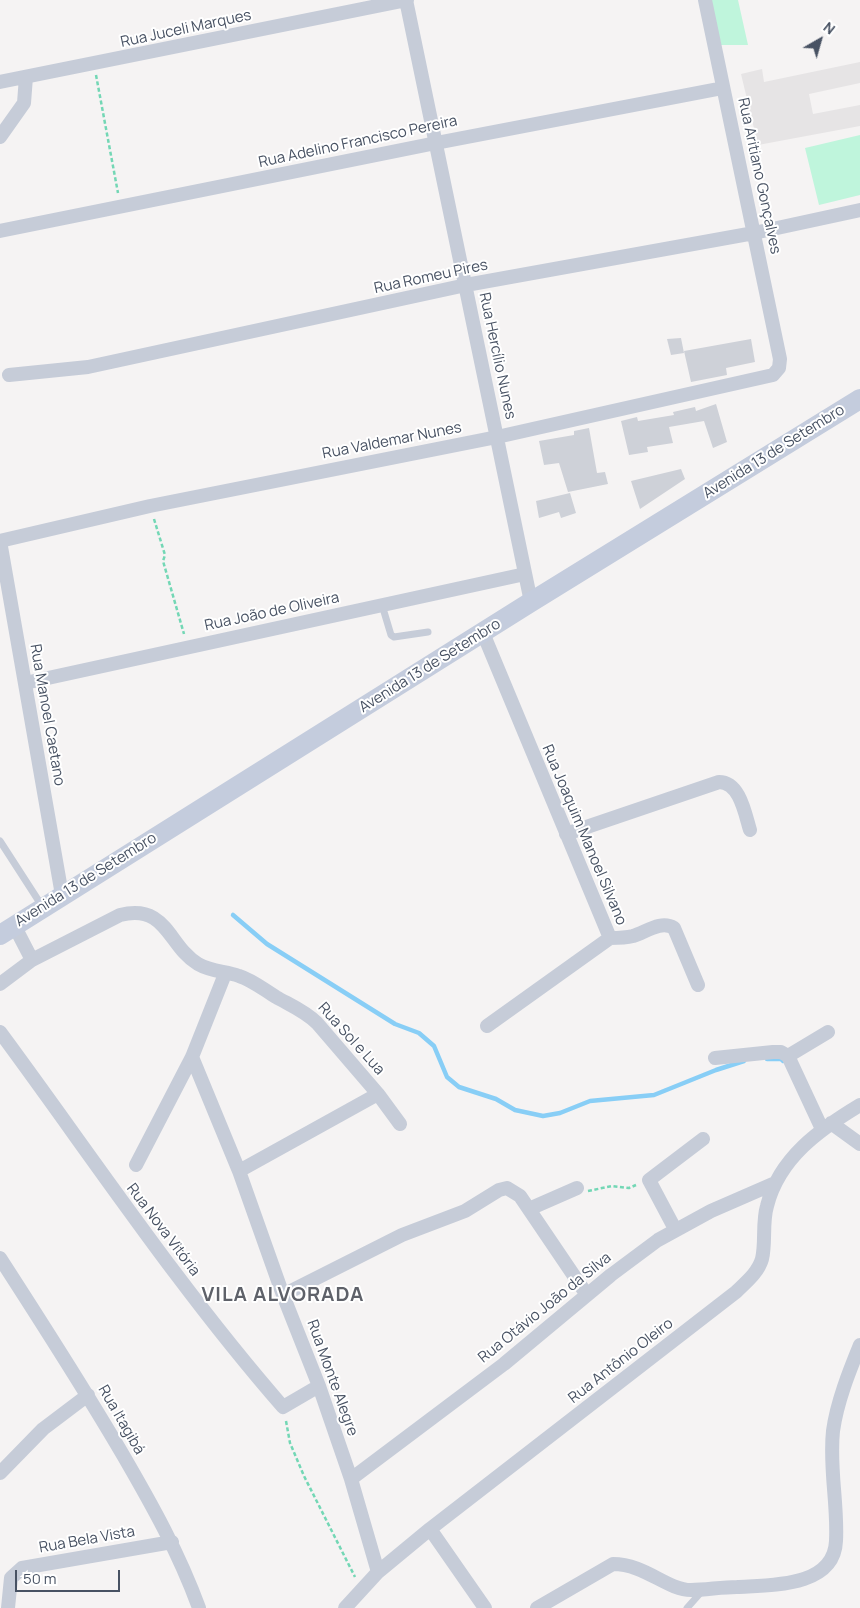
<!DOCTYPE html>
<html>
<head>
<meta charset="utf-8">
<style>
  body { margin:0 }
  #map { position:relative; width:860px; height:1608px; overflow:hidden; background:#f5f3f3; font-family:Manrope,sans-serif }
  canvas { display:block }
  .north { position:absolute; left:795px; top:15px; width:50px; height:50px; -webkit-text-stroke:4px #fff; paint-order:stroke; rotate:38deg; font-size:14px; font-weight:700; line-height:20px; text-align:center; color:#485263 }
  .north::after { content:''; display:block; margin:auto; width:18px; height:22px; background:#485263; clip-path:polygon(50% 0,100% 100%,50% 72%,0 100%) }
  .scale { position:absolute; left:15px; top:1570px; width:105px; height:22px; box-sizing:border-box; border:2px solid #485263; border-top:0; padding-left:6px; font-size:15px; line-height:18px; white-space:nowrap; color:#485263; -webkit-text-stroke:4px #fff; paint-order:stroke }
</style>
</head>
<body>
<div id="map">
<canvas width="860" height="1608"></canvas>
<div class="north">N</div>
<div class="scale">50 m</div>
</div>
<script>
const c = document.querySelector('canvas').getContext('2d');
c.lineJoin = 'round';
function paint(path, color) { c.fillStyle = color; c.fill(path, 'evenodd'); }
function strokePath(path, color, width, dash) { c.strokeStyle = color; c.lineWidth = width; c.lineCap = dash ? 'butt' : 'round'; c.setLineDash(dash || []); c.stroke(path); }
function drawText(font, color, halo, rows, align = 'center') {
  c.font = font + ' Manrope,sans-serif'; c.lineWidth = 4; c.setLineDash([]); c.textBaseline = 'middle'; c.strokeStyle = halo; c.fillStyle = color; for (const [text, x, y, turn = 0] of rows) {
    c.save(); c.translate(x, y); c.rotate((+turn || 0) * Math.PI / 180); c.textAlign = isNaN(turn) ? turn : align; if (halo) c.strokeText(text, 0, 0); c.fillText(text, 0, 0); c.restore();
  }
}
paint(new Path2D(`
  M860 62V83L809 94 813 114 860 105V126L758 145 741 74 762 69 764 82Z`), '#e6e4e5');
paint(new Path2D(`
  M711 0H738L748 45H721Z
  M860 135V195L819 205 805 148Z`), '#bff5dc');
strokePath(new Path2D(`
  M233 915 267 944 395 1024 419 1033 434 1046 447 1077 459 1087 496 1099 515 1110 543 1116 560 1113 590 1101 654 1095 716 1070 744 1061
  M767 1059H781L783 1061`), '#88cef6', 4.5);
paint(new Path2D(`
  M681 338 684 353 671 355 667 339Z
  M751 339 755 362 726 368 727 375 691 382 684 351Z
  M716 404 727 442 713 448 704 421 669 427 673 443 647 447 648 452 629 455 621 421 637 417 638 421 674 415 673 412 695 407 696 411Z
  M589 428 597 473 605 472 608 484 568 492 559 463 544 465 539 441 574 435V431Z
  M681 469 685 479 640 509 631 481Z
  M570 493 576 513 561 518 559 512 539 518 536 501Z`), '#ced1d8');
strokePath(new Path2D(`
  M96 75 118 193
  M154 519 165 555 163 561 184 634
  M588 1191 612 1186 629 1188 636 1185
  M286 1421 290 1443 304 1476 355 1577`), '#73d7b5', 2.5, [4, 2.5]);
strokePath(new Path2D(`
  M382 605 391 635 394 637 428 632
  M0 841 42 906
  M687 1608 703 1590`), '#c6ccd8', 7);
strokePath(new Path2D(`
  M406 0 531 602
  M0 82 407 0
  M0 137 24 103 26 77
  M0 231 436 143 723 88
  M9 375 88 367 466 285 754 233 860 210
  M0 541 150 506 497 437 773 375 779 368 780 359 705 0
  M0 541 62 895
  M483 633 610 938 487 1026
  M25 683 525 574
  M566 834 719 782C740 782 745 814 750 830
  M610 938C618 938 625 938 633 936 646 932 661 920 674 928L698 985
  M32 960 120 915C167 903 168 946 198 964 212 972 225 971 239 976 252 980 263 989 276 997 290 1005 305 1011 317 1023L378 1094 239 1171
  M0 984 32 960 14 925
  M0 1032C93 1158 180 1289 283 1407L319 1386
  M788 1056 828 1032
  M192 1057 239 1171 283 1295 319 1386 351 1479 378 1572
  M715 1058 773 1052H781L788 1056 822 1129
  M378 1094 400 1124
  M831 1123 860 1144
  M136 1165 192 1057 225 974
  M529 1209 577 1188
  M675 1229 649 1180 703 1139
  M0 1258C42 1323 84 1388 123 1455 152 1505 179 1553 199 1608
  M283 1295 402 1235 465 1211 499 1190 507 1188 520 1196 587 1295
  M0 1473 43 1429 88 1395
  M351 1479 504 1364 611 1275 658 1240 711 1211 773 1184
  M430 1529 485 1608
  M8 1608 11 1578 22 1568 172 1542
  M345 1608 378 1572 430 1529 736 1292C745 1283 758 1273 762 1259 766 1242 762 1223 767 1206 779 1158 820 1129 860 1105
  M537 1608 613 1564C645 1564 667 1590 691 1590 706 1590 721 1587 737 1587 769 1585 834 1588 836 1541 838 1504 829 1468 833 1431 837 1402 849 1372 860 1345`), '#c6ccd8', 14);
strokePath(new Path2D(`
  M0 935 531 602 860 399`), '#c4ccdd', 20);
drawText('15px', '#485263', '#fff', [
  ["Rua Juceli Marques",186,29,-12],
  ["Rua Adelino Francisco Pereira",358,142,-12],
  ["Rua Aritiano Gonçalves",759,176,78],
  ["Rua Romeu Pires",431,277,-12],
  ["Rua Hercílio Nunes",497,356,78],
  ["Rua Valdemar Nunes",392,441,-11],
  ["Avenida 13 de Setembro",774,452,-32],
  ["Rua João de Oliveira",272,612,-12],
  ["Avenida 13 de Setembro",430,666,-32],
  ["Rua Manoel Caetano",47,715,80],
  ["Rua Joaquim Manoel Silvano",584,835,67],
  ["Avenida 13 de Setembro",86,880,-32],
  ["Rua Sol e Lua",351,1039,48],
  ["Rua Nova Vitória",163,1230,53],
  ["Rua Otávio João da Silva",545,1308,-39],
  ["Rua Antônio Oleiro",621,1361,-38],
  ["Rua Monte Alegre",332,1378,70],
  ["Rua Itagibá",121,1420,60],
  ["Rua Bela Vista",87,1540,-10]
]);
c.letterSpacing = '1px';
drawText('bold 20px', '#5e6169', '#fff', [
  ["VILA ALVORADA",283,1295]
]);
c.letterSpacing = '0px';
</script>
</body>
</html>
